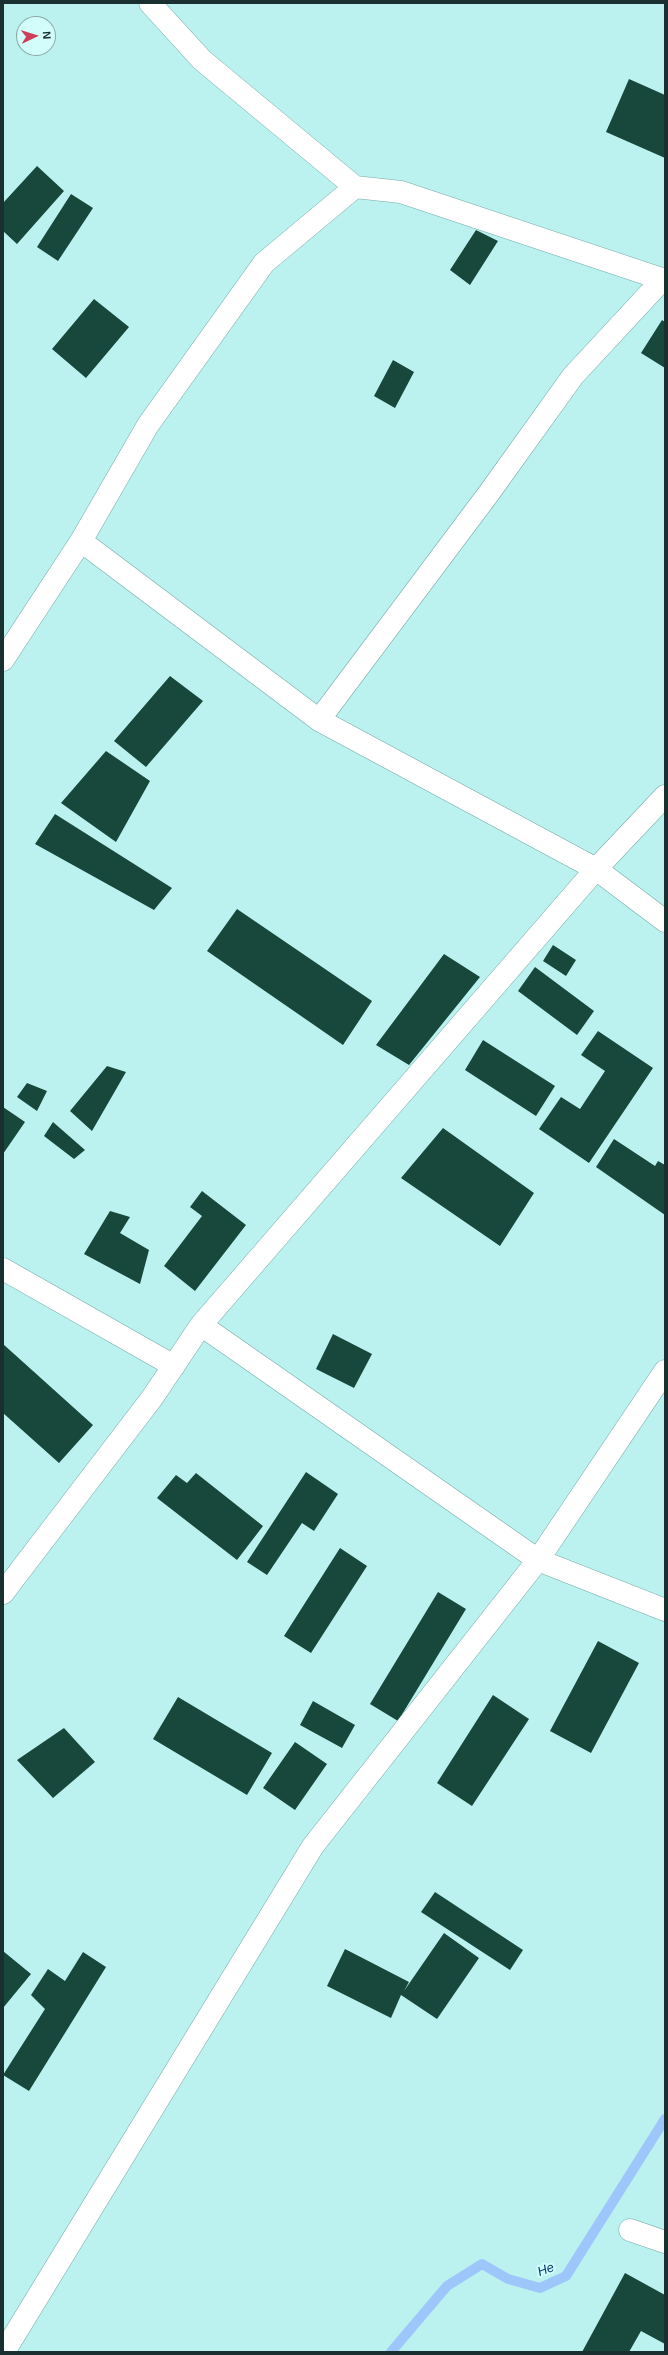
<!DOCTYPE html>
<html>
<head>
<meta charset="utf-8">
<style>
  body { margin:0 }
  #map { position:relative; width:668px; height:2355px; overflow:hidden; background:#bbf2f0; font-family:Helvetica,sans-serif }
  canvas { display:block }
  .frame { position:absolute; inset:0; border:4px solid #1a2f2f; pointer-events:none }
  .north { position:absolute; left:16px; top:16px; width:40px; height:40px; box-sizing:border-box; background:#d2fdfb; border:1px solid #88aba9; border-radius:50%; rotate:86deg; font-size:11px; font-weight:700; line-height:16px; text-align:center; color:#1a2f2f }
  .north::after { content:''; display:block; margin:auto; width:14px; height:18px; background:#ce3e5a; clip-path:polygon(50% 0,100% 100%,50% 72%,0 100%) }
</style>
</head>
<body>
<div id="map">
<canvas width="668" height="2355"></canvas>
<div class="frame"></div>
<div class="north">N</div>
</div>
<script>
const c = document.querySelector('canvas').getContext('2d');
c.lineJoin = 'round';
function strokePath(path, color, width, dash) { c.strokeStyle = color; c.lineWidth = width; c.lineCap = dash ? 'butt' : 'round'; c.setLineDash(dash || []); c.stroke(path); }
function paint(path, color) { c.fillStyle = color; c.fill(path, 'evenodd'); }
function drawText(font, color, halo, rows, align = 'center') {
  c.font = font + ' Helvetica,sans-serif'; c.lineWidth = 4; c.setLineDash([]); c.textBaseline = 'middle'; c.strokeStyle = halo; c.fillStyle = color; for (const [text, x, y, turn = 0] of rows) {
    c.save(); c.translate(x, y); c.rotate((+turn || 0) * Math.PI / 180); c.textAlign = isNaN(turn) ? turn : align; if (halo) c.strokeText(text, 0, 0); c.fillText(text, 0, 0); c.restore();
  }
}
strokePath(new Path2D(`
  M391 2352 447 2286 482 2264 508 2279 540 2288 566 2276 665 2119`), '#9dc7fa', 10);
paint(new Path2D(`
  M629 79 665 95V158L606 132Z
  M37 166 64 191 17 244 3 231V203Z
  M71 194 93 208 58 261 37 247Z
  M476 230 498 241 470 285 450 270Z
  M94 299 129 327 86 378 52 349Z
  M662 320 665 322V368L641 353Z
  M393 360 414 372 395 408 374 396Z
  M170 676 203 701 146 767 114 741Z
  M106 751 150 781 116 842 61 803Z
  M55 814 172 888 154 910 35 844Z
  M237 909 372 1001 343 1045 207 951Z
  M553 945 576 960 566 976 543 961Z
  M444 954 480 977 409 1065 376 1045Z
  M535 967 594 1011 577 1035 518 991Z
  M598 1031 653 1068 589 1163 539 1129 561 1097 580 1109 605 1071 581 1055Z
  M483 1040 555 1086 536 1116 465 1070Z
  M107 1066 126 1072 92 1131 70 1111Z
  M27 1083 47 1091 37 1111 17 1097Z
  M3 1107 25 1122 3 1154Z
  M53 1122 85 1150 74 1159 44 1136Z
  M443 1128 534 1193 500 1246 401 1178Z
  M614 1139 655 1166 658 1161 665 1165V1215L596 1167Z
  M202 1191 246 1225 195 1291 164 1266 202 1216 190 1207Z
  M110 1211 130 1217 120 1233 149 1250 140 1284 84 1254Z
  M333 1334 372 1354 354 1388 316 1369Z
  M3 1344 93 1425 59 1463 3 1413Z
  M306 1472 338 1494 314 1531 302 1523 267 1575 247 1562Z
  M196 1473 263 1526 237 1560 157 1498 176 1475 187 1483Z
  M340 1548 367 1566 311 1653 284 1636Z
  M438 1592 466 1609 398 1721 370 1704Z
  M598 1641 639 1663 591 1753 550 1731Z
  M493 1695 529 1719 472 1806 437 1783Z
  M178 1697 272 1753 247 1795 153 1739Z
  M313 1701 355 1725 342 1748 300 1725Z
  M64 1728 95 1762 53 1798 17 1760Z
  M295 1742 327 1764 295 1810 263 1788Z
  M435 1892 523 1950 510 1970 421 1912Z
  M444 1933 479 1958 437 2019 401 1995 391 2018 327 1986 345 1949 409 1982 404 1991Z
  M3 1951 31 1974 3 2008Z
  M83 1952 106 1967 29 2091 3 2075 45 2009 31 1995 48 1969 65 1981Z
  M625 2273 665 2295V2344L641 2331 629 2352H582Z`), '#18473b');
const minor = new Path2D(`
  M150 3 202 60 355 187 401 192 665 280
  M81 541 319 720 596 869 665 921
  M3 660 81 541 148 425 264 263 355 187
  M319 720 489 493 573 376 663 279
  M3 1269 174 1366
  M201 1325 538 1560 665 1610
  M3 1593 152 1398 201 1325 596 869 665 796
  M630 2230 665 2242
  M4 2352 313 1846 538 1560 665 1371`);
strokePath(minor, '#75a9a7', 23);
strokePath(minor, '#fff', 22);
drawText('italic 13px', '#033b73', '#d2fdfb', [
  ["He",546,2270,-21]
]);
</script>
</body>
</html>
